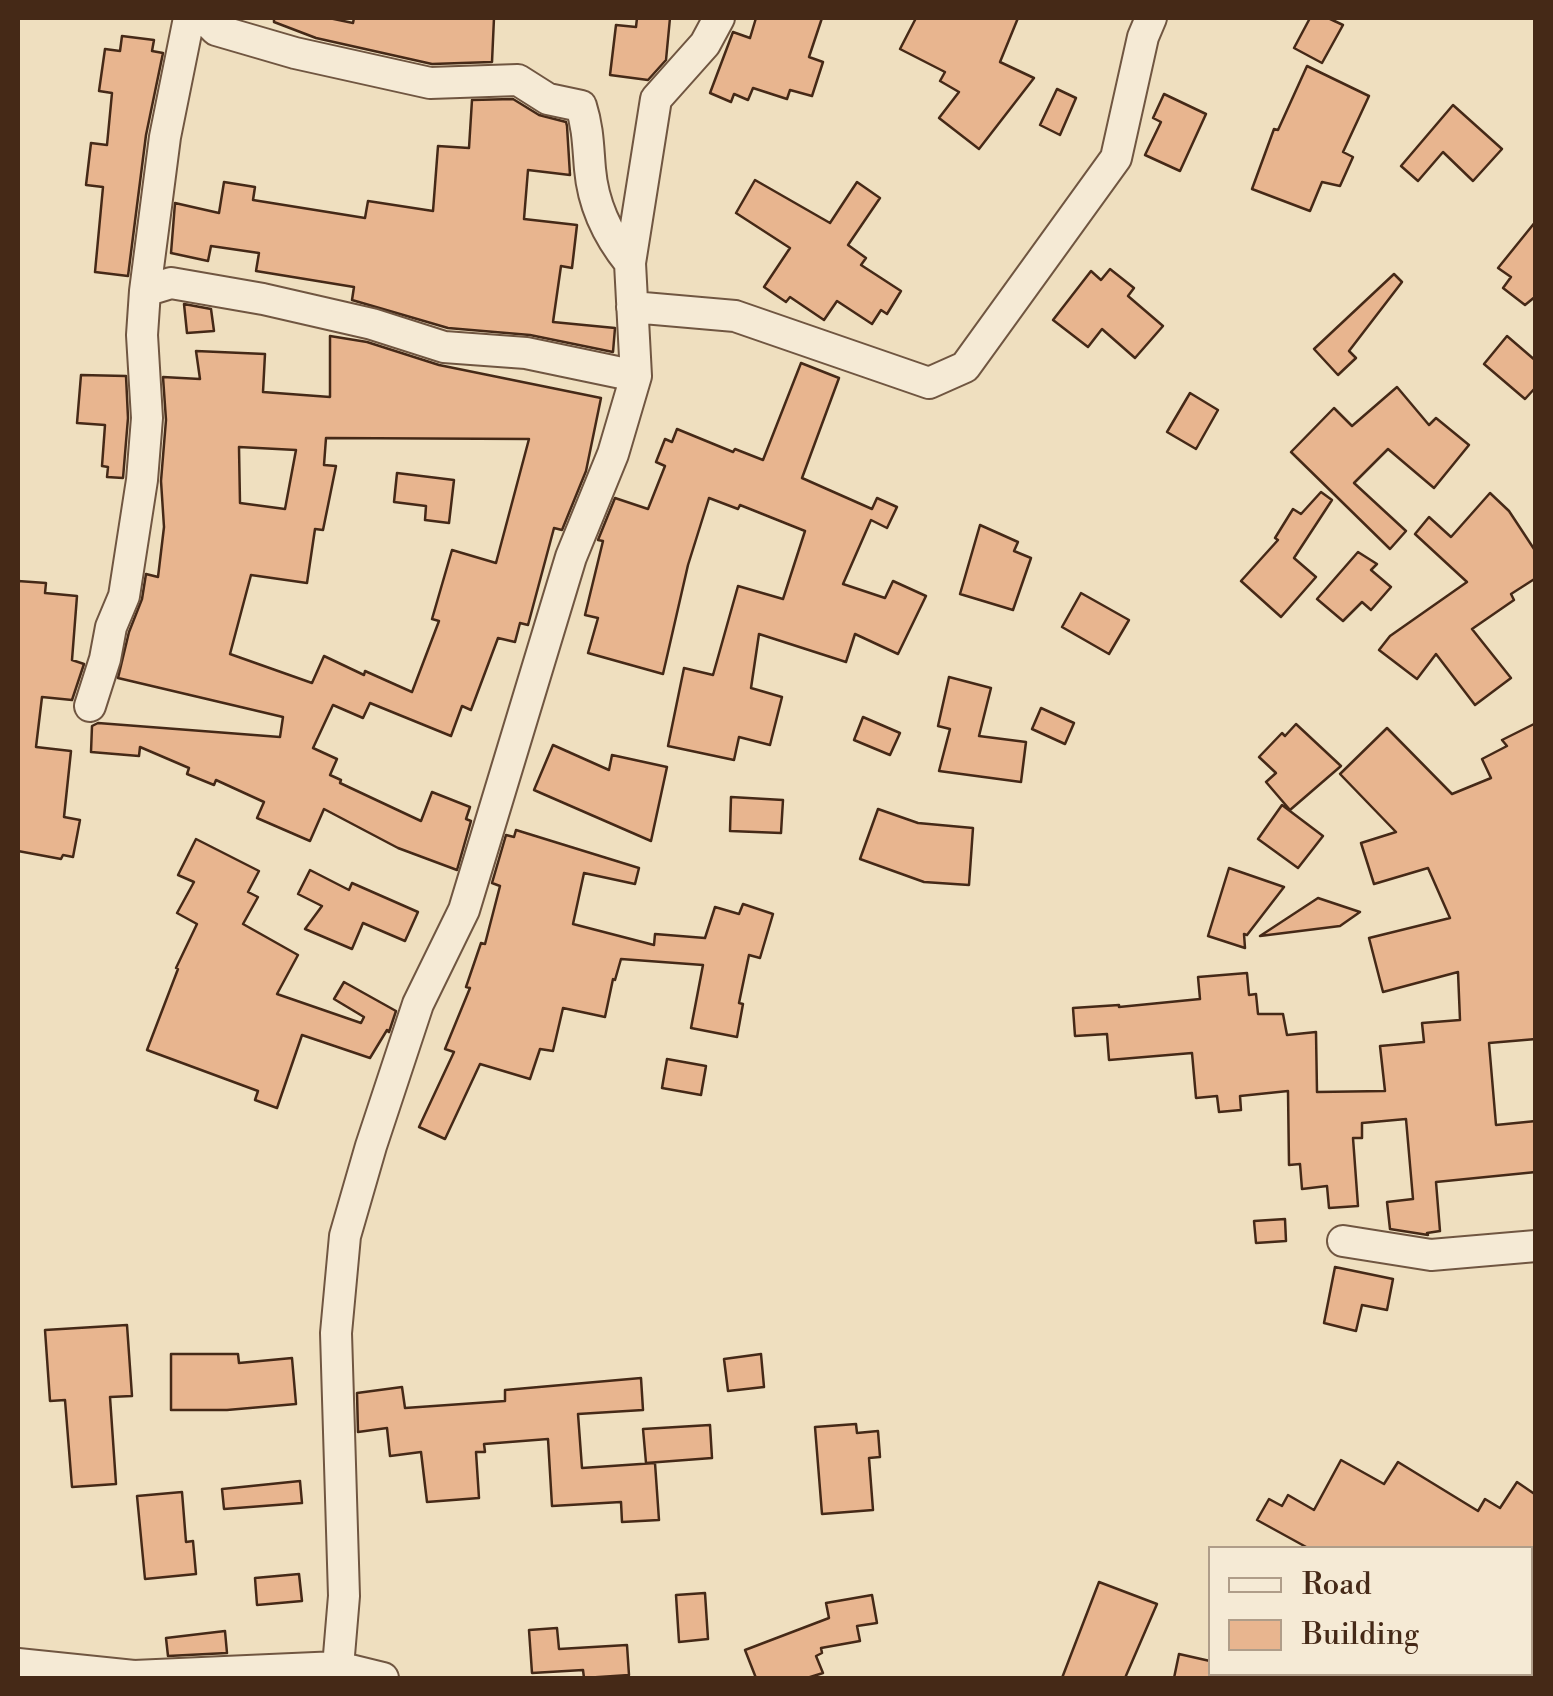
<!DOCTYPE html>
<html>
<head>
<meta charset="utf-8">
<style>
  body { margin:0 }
  #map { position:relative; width:1553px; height:1696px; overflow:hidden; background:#efdfbf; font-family:"Libre Bodoni",serif }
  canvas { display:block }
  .frame { position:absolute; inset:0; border:20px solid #452917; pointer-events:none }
  .legend { position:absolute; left:1208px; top:1546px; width:325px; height:130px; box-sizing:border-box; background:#f5ead5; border:2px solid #af9d89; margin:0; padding:12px 18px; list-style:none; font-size:30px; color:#452917 }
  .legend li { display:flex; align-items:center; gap:20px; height:50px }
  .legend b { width:50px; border:2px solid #af9d89 }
</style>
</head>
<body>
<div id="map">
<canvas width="1553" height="1696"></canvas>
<div class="frame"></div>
<ul class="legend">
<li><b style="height:12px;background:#f5ead5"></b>Road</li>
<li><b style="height:28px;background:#e8b58f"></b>Building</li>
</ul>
</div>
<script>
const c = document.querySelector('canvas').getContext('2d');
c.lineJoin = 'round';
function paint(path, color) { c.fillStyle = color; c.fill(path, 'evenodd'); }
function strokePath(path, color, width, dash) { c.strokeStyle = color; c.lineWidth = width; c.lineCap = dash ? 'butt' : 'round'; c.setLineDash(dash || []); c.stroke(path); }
const building = new Path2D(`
  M274 18H329L353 23 354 18H494L492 62 432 64 316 38 274 22Z
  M637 18H670L666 60 648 80 610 75 616 25 636 27Z
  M756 18H822L809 57 823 62 812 96 790 90 787 99 753 88 748 100 734 94 731 102 710 93 733 32 750 38Z
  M916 18H1018L1000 62 1034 78 979 149 939 118 959 92 940 81 945 72 900 49Z
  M1310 18H1328L1343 25 1322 63 1294 48Z
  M122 36 154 40 152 51 163 53 146 135 128 276 95 272 103 187 86 185 91 143 107 145 112 93 99 91 105 49 120 51Z
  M1307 66 1369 96 1343 152 1353 157 1340 186 1322 182 1310 211 1252 189 1274 129 1278 130Z
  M1057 89 1076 98 1060 135 1040 125Z
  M1164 94 1206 114 1180 171 1145 155 1161 122 1153 118Z
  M513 99 539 115 566 122 567 126 570 175 528 170 524 219 577 225 572 268 561 266 553 322 615 328 613 352 530 335 448 328 352 300 354 287 256 271 259 253 211 246 208 261 171 253 175 203 219 213 224 182 255 187 253 200 365 218 368 201 433 211 438 146 469 148 472 100Z
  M1453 105 1502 149 1473 181 1443 152 1418 181 1401 166Z
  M755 180 830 223 857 182 880 198 848 245 866 258 861 265 901 291 887 314 881 310 872 324 837 301 824 320 790 297 786 302 764 287 790 248 736 213Z
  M1536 221V296L1525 305 1503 288 1511 277 1498 268Z
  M1110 269 1134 288 1128 296 1163 326 1135 358 1102 329 1088 347 1053 320 1091 271 1101 280Z
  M1394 274 1402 282 1349 351 1356 358 1338 375 1314 349Z
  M184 304 211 309 214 331 187 333Z
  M330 336 367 342 439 365 601 398 586 471 562 530 554 528 528 625 520 623 515 642 498 638 471 710 462 706 451 736 370 703 363 718 333 705 313 748 337 759 330 775 341 780 340 783 421 821 432 792 470 807 466 819 471 821 457 870 398 848 324 809 310 841 257 818 264 802 216 780 214 785 187 774 189 768 140 747 139 756 91 752 92 726 98 723 280 737 283 717 118 678 129 632 142 599 146 574 158 577 164 527 161 481 166 420 163 377 200 379 196 351 265 354 263 392 330 397ZM326 438 529 439 496 563 452 550 432 619 439 621 412 692 365 671 364 675 324 656 312 683 230 654 251 575 307 583 315 529 323 530 336 466 324 465ZM239 447 296 450 285 509 240 503Z
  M1507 336 1536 361V387L1525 399 1484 364Z
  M801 363 839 378 802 478 872 509 877 498 897 507 887 528 871 520 843 584 885 598 893 581 926 596 898 654 855 634 846 662 759 634 751 688 782 697 770 745 739 737 734 760 668 746 684 668 713 675 738 586 783 599 805 531 740 505 738 509 709 498 688 565 663 674 588 653 598 618 585 615 603 541 598 540 615 498 648 509 665 466 656 462 665 439 672 442 677 429 733 452 735 449 763 460Z
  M81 375 126 376 128 418 123 478 107 477 108 467 102 466 105 425 77 423Z
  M1397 387 1429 425 1436 418 1469 445 1434 488 1388 449 1354 483 1406 531 1390 549 1291 452 1334 408 1352 426Z
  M1190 393 1218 410 1196 449 1167 432Z
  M397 473 454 480 449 523 425 520 426 506 394 502Z
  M1321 492 1332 500 1294 558 1316 577 1281 617 1241 581 1278 540 1275 538 1293 509 1301 514Z
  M1490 493 1509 511 1536 552V578L1511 594 1514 600 1472 629 1511 678 1475 705 1436 654 1417 679 1379 650 1390 636 1467 582 1415 534 1429 517 1451 537Z
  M980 525 1018 542 1014 551 1031 558 1013 610 960 594Z
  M1358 552 1377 564 1371 570 1391 587 1371 610 1362 602 1343 621 1317 599Z
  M18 581 46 583 45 593 77 596 72 660 84 664 72 700 42 697 36 747 71 751 64 817 80 820 73 857 63 855 61 859 18 851Z
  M1081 593 1129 620 1109 654 1062 627Z
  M949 677 991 688 979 736 1026 742 1021 782 939 771 950 729 938 726Z
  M1041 708 1074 723 1065 744 1032 729Z
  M863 717 900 733 890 755 854 740Z
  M1536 723V1039L1489 1043 1496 1125 1536 1121V1172L1436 1182 1440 1231 1427 1233 1428 1235 1390 1229 1387 1202 1413 1199 1406 1119 1362 1123V1138H1353L1358 1206 1329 1208 1327 1186 1302 1189 1300 1164 1289 1165 1288 1091 1240 1096 1241 1110 1219 1112 1217 1096 1196 1098 1192 1053 1109 1060 1107 1034 1075 1036 1073 1008 1119 1005V1007L1200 999 1198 977 1247 973 1249 995 1256 994 1258 1014H1283L1287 1035 1316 1032 1317 1092 1385 1091 1380 1046 1424 1042 1422 1023 1460 1020 1458 972 1383 992 1369 938 1450 918 1428 868 1374 884 1361 843 1396 832 1340 774 1387 728 1452 794 1491 778 1482 759 1507 746 1502 740Z
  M1296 724 1341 766 1290 810 1266 782 1276 773 1259 757 1282 733 1285 736Z
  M553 745 609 770 612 755 667 767 651 841 534 790Z
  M731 797 783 800 781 833 730 831Z
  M1282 805 1323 836 1298 868 1258 839Z
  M878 809 918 823 973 828 969 885 924 882 860 859Z
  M516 830 639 868 635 884 584 873 573 924 654 945 655 934 705 938 715 907 739 914 743 904 773 914 760 958 749 955 739 1003 743 1004 737 1037 691 1028 703 965 621 959 615 980 613 979 605 1017 563 1008 553 1051 540 1049 530 1079 480 1064 445 1139 419 1127 454 1052 445 1049 470 988 466 987 481 943 485 944 500 886 492 883 506 835 514 837Z
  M196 839 259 871 248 892 258 897 243 924 298 955 277 994 361 1023 364 1017 334 999 344 982 396 1011 389 1032 387 1030 370 1058 302 1035 277 1108 255 1100 258 1091 147 1050 178 969 176 968 197 924 177 913 194 882 178 875Z
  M1229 868 1284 887 1247 935 1244 934 1245 948 1208 936Z
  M310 870 349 890 352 883 418 912 405 941 363 923 352 949 305 929 322 906 298 894Z
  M1318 898 1360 912 1340 926 1260 936Z
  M667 1059 706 1066 701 1095 662 1088Z
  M1285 1219 1286 1241 1256 1243 1254 1221Z
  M1335 1267 1393 1279 1387 1310 1362 1305 1356 1331 1324 1323Z
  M127 1325 132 1396 110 1397 116 1484 72 1487 65 1400 50 1401 45 1330Z
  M171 1354H238L239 1363 292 1358 296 1404 227 1410H171Z
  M761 1354 764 1387 728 1391 724 1359Z
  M641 1378 643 1410 578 1414 582 1468 655 1463 659 1520 622 1522 621 1502 552 1506 548 1439 484 1444 485 1452H476L479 1498 427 1502 421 1452 390 1456 387 1428 358 1432 357 1393 402 1387 405 1408 505 1401V1390Z
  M856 1424 857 1433 878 1431 880 1457 869 1458 873 1510 822 1514 815 1427Z
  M710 1425 712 1458 646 1463 643 1429Z
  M1341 1460 1384 1484 1398 1462 1478 1511 1485 1499 1500 1508 1517 1482 1536 1495V1548H1308L1257 1520 1269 1499 1282 1506 1288 1495 1314 1510Z
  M300 1481 302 1503 224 1509 222 1489Z
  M182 1492 186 1542 193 1541 196 1574 145 1579 137 1496Z
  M299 1574 302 1601 257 1605 255 1578Z
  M1099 1582 1157 1604 1125 1678H1062Z
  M705 1593 708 1639 679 1642 676 1595Z
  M872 1595 877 1623 857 1626 860 1641 821 1648 822 1653 816 1656 823 1673 807 1678H756L745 1650 829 1618 826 1603Z
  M557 1628 559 1649 627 1645 629 1675 584 1678 583 1670 532 1673 529 1630Z
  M225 1631 227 1653 168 1656 166 1638Z
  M1179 1654 1210 1661V1674H1246L1245 1678H1174Z`);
paint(building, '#e8b58f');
strokePath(building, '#452917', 2.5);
const minor = new Path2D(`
  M204 18 216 30 295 53 430 83 518 80 548 99 581 106C588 128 588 146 590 169 593 204 608 236 630 263
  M145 291 171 283 263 299 372 324 444 347 526 353 636 376
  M632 307 735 316 929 383 965 367 1116 158 1143 37 1151 18
  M90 706 105 659 111 627 124 596 142 480 147 418 142 335 145 291 165 137 189 18
  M1343 1241 1431 1255 1536 1246
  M18 1664 134 1676 338 1667 383 1678
  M338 1667 344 1596 336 1333 345 1236 371 1146 418 1004 464 910 571 557 613 454 636 376 630 263 656 99 705 44 719 18`);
strokePath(minor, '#705641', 34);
strokePath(minor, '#f5ead5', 30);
</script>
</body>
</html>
